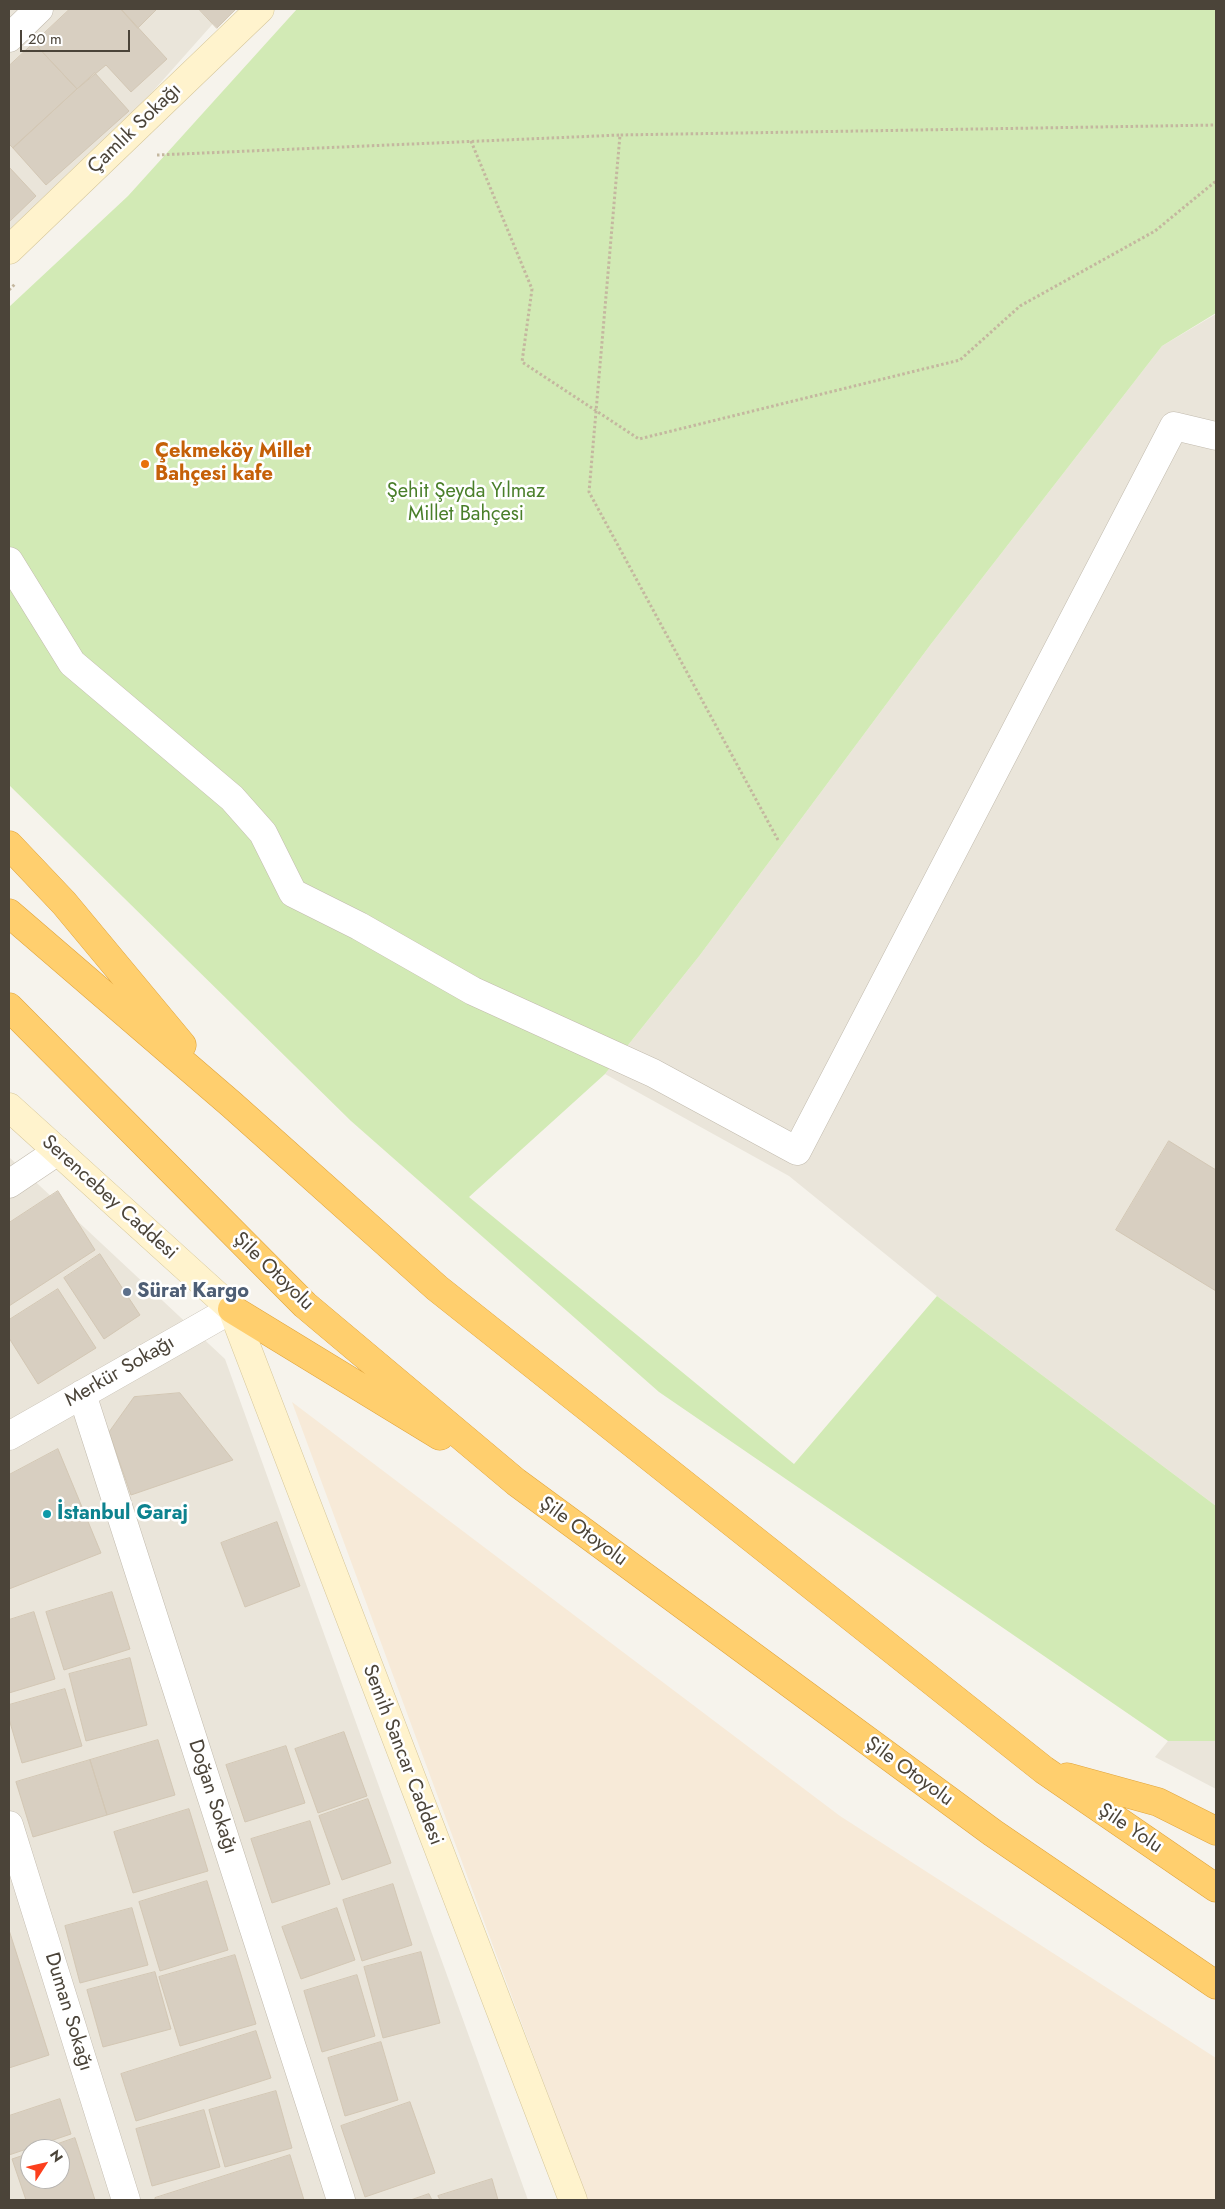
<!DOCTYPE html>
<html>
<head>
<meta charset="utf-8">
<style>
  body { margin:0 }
  #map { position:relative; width:1225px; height:2209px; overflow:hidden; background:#f6f3ec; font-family:Jost,sans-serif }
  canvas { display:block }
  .frame { position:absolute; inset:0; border:10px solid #4b4439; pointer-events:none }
  .north { position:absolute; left:20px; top:2139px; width:50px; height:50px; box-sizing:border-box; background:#fff; border:1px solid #b7b4b0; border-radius:50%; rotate:55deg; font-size:14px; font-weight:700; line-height:20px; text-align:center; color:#4b4439 }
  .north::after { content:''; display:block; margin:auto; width:18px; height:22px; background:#fc3f1d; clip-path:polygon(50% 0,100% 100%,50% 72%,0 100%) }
  .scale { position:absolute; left:20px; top:30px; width:110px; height:22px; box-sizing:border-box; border:2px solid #4b4439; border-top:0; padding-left:6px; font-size:15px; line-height:18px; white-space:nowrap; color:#4b4439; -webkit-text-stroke:4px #fff; paint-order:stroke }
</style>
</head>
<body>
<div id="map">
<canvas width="1225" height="2209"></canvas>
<div class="frame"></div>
<div class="north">N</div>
<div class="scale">20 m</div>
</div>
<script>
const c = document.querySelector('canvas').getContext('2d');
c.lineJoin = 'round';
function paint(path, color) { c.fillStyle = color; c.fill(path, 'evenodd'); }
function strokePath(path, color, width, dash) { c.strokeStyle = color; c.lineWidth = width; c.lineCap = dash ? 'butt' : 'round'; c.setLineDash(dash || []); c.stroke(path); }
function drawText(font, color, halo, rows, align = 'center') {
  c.font = font + ' Jost,sans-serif'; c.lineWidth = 5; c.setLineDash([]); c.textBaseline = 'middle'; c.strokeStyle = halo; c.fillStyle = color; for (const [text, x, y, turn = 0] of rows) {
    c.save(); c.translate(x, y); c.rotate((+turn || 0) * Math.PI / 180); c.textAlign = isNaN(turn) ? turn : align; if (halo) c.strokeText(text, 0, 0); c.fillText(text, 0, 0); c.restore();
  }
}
paint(new Path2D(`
  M9 9H226L99 152 9 238Z
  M1216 314V1506L937 1296 789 1176 605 1074 700 955 931 644 1162 346Z
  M9 1157 225 1359 528 2200H9ZM30 2149H60V2179H30Z
  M1168 1741H1216V1789L1155 1757Z`), '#eae5da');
paint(new Path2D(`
  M292 1402 840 1816 1216 2058V2200H587Z`), '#f7ead8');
paint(new Path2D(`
  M297 9H1216V313L1162 346 931 644 700 955 605 1074 469 1197 794 1464 937 1296 1216 1506V1741H1168L659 1392 351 1121 9 785V307L128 196Z`), '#d2eab5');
const building = new Path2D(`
  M70 9H121L167 59 131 92 106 65 77 89 34 43Z
  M121 9H157L138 28Z
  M199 9H236L217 28Z
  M34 43 77 89 13 148 9 144V66Z
  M95 73 129 111 46 185 13 148Z
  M9 167 36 196 9 222Z
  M1169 1141 1216 1170V1291L1116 1230Z
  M58 1191 95 1250 9 1306V1223Z
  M100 1254 140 1315 104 1339 64 1278Z
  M58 1289 96 1348 38 1384 9 1338V1320Z
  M180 1393 233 1460 131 1495 109 1432 134 1397Z
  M58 1449 101 1553 9 1589V1475Z
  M277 1522 300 1586 245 1607 221 1543Z
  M112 1592 130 1649 64 1670 46 1612Z
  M34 1612 55 1679 9 1693V1620Z
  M130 1658 147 1725 86 1741 69 1674Z
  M65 1689 82 1746 22 1763 9 1719V1705Z
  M344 1732 367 1796 318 1813 295 1749Z
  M158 1740 175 1795 107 1815 90 1760Z
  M286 1746 305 1803 245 1822 226 1765Z
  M90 1760 107 1815 33 1837 16 1782Z
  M368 1799 391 1863 342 1880 319 1816Z
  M189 1809 208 1871 133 1893 114 1832Z
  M310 1821 330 1884 272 1903 251 1839Z
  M207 1881 228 1950 160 1971 139 1902Z
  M393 1884 412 1945 362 1961 343 1900Z
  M132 1908 148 1965 80 1983 65 1926Z
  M337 1908 355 1960 301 1979 282 1927Z
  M9 1930 49 2055 9 2068Z
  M421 1952 440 2023 383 2038 364 1967Z
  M235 1955 256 2024 180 2046 159 1977Z
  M155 1972 171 2029 103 2047 87 1990Z
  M357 1975 375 2036 322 2052 304 1991Z
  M256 2031 271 2078 136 2121 121 2074Z
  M381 2042 398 2100 345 2116 328 2058Z
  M276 2091 292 2148 225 2167 209 2110Z
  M60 2099 71 2134 9 2155V2116Z
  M410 2102 435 2173 365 2197 341 2126Z
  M204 2110 220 2167 152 2186 136 2129Z
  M75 2138 95 2200H26L12 2159 30 2153V2179H60V2149H43Z
  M290 2155 304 2200H155V2198Z
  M492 2179 498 2200H440L438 2196Z
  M429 2194 432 2200H411Z`);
paint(building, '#d8cfc1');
strokePath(building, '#d3c7b4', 1);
const street = new Path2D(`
  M9 38 39 9
  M9 561 72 663 232 798 263 833 293 893 359 926 473 991 653 1073 797 1151 1174 426 1216 436
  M9 1184 58 1151
  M82 1394 341 2200
  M9 1436 232 1309
  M9 1825 126 2200`);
const secondary = new Path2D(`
  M9 250 260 9
  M9 1107 232 1309 573 2200`);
const highway = new Path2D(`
  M9 845 64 903 182 1045
  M9 913 231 1104 437 1288 1044 1770 1216 1888
  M9 1007 305 1305 516 1482 993 1833 1216 1985
  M232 1309 440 1436
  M1067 1777 1158 1802 1216 1831`);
strokePath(street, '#c2bbae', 29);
strokePath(secondary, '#d6c79b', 29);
strokePath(highway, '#e0a43c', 29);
strokePath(new Path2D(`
  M471 141 532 289 522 362 639 439 960 360 1020 306 1155 231 1216 181
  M157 155 620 135
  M9 290 16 283
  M778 840 589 492 620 135 1216 125`), '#c4b79f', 3, [2.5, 2.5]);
strokePath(street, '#fff', 28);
strokePath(secondary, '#fff3cd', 28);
strokePath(highway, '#ffcf6e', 28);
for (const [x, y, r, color] of [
  [145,464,5,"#e8710a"],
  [127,1292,5,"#5c6f8a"],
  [47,1514,5,"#0f9aa8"]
]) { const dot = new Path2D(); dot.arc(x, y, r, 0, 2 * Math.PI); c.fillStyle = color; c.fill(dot); strokePath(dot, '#fff', 2); }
drawText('20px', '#4b4439', '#fff', [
  ["Çamlık Sokağı",135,129,-44],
  ["Serencebey Caddesi",109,1198,42],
  ["Şile Otoyolu",273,1272,44],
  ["Merkür Sokağı",120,1372,-30],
  ["Şile Otoyolu",583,1532,36],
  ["Semih Sancar Caddesi",402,1755,69],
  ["Şile Otoyolu",909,1772,36],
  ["Doğan Sokağı",212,1797,72],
  ["Şile Yolu",1130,1829,34],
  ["Duman Sokağı",68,2012,73]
]);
drawText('bold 20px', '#c56008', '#fff', [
  ["Çekmeköy Millet",155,452],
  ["Bahçesi kafe",155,475]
], 'left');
drawText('20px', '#4a7f2a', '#fff', [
  ["Şehit Şeyda Yılmaz",466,492],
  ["Millet Bahçesi",466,515]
]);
drawText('bold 20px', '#4e5e75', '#fff', [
  ["Sürat Kargo",137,1292]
], 'left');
drawText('bold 20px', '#0d838f', '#fff', [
  ["İstanbul Garaj",57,1514]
], 'left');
</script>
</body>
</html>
